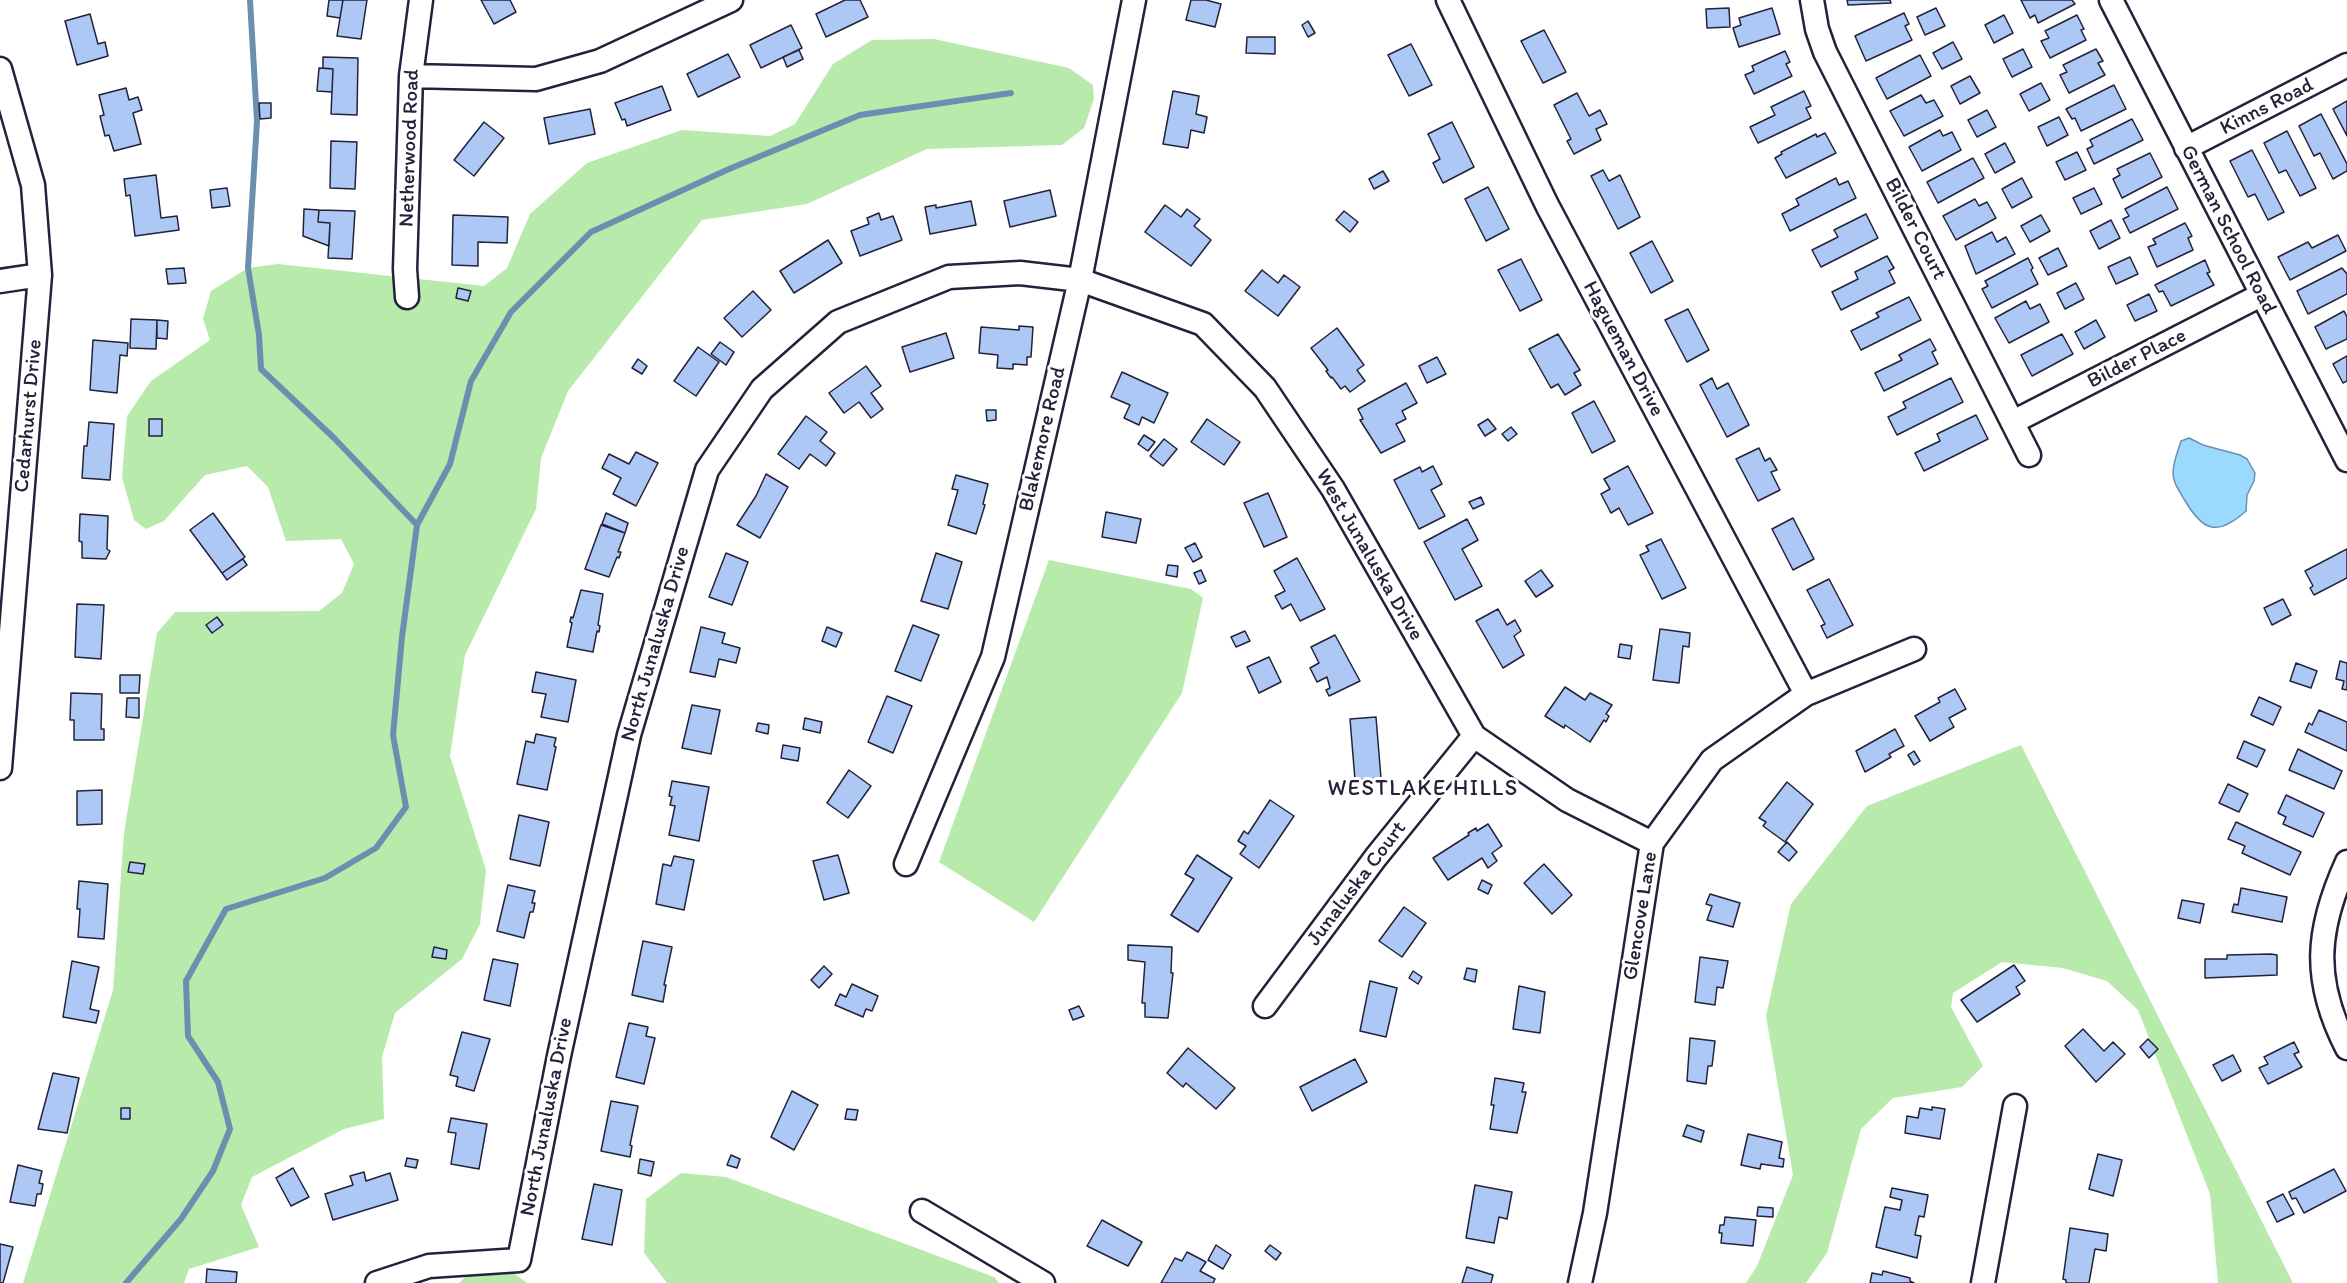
<!DOCTYPE html>
<html>
<head>
<meta charset="utf-8">
<style>
  body { margin:0 }
  canvas { display:block; background:#fff }
</style>
</head>
<body>
<canvas width="2347" height="1283"></canvas>
<script>
const c = document.querySelector('canvas').getContext('2d');
c.lineJoin = 'round';
function paint(path, color) { c.fillStyle = color; c.fill(path, 'evenodd'); }
function strokePath(path, color, width, dash) { c.strokeStyle = color; c.lineWidth = width; c.lineCap = dash ? 'butt' : 'round'; c.setLineDash(dash || []); c.stroke(path); }
function drawText(font, color, halo, rows, align = 'center') {
  c.font = font + ' Itim,sans-serif'; c.lineWidth = 6; c.setLineDash([]); c.textBaseline = 'middle'; c.strokeStyle = halo; c.fillStyle = color; for (const [text, x, y, turn = 0] of rows) {
    c.save(); c.translate(x, y); c.rotate((+turn || 0) * Math.PI / 180); c.textAlign = isNaN(turn) ? turn : align; if (halo) c.strokeText(text, 0, 0); c.fillText(text, 0, 0); c.restore();
  }
}
paint(new Path2D(`
  M934 39 1069 68 1093 85 1094 99 1084 128 1062 145 927 149 807 204 702 220 568 391 541 458 536 509 465 655 450 756 486 870 480 924 462 959 395 1013 382 1057 384 1119 344 1129 252 1177 241 1205 259 1247 189 1269 184 1283H23L113 990 124 833 157 633 175 612 319 611 342 593 354 564 341 539 286 541 268 487 247 466 205 475 164 521 146 529 134 520 122 477 127 416 151 381 210 340 203 319 211 291 248 268 278 264 484 286 507 268 530 214 587 163 682 130 770 136 795 124 833 64 872 40Z
  M1049 560 1191 589 1203 598 1182 693 1034 922 939 862Z
  M2021 745 2293 1283H2218L2210 1194 2138 1010 2107 981 2063 968 2002 962 1953 993 1951 1007 1983 1066 1962 1087 1893 1098 1861 1129 1827 1253 1806 1283H1746L1757 1266 1793 1175 1766 1016 1791 904 1867 806Z
  M681 1173 726 1177 994 1277 999 1283H667L644 1253 646 1199Z
  M508 1269 527 1283H459L465 1277Z`), '#b7eaab');
const water = new Path2D(`
  M2189 438 2203 445 2240 455 2247 459 2255 473 2254 481 2247 495 2246 511C2216 538 2202 530 2184 499 2179 490 2173 483 2173 473 2173 462 2178 451 2181 441Z`);
paint(water, '#9bdafd');
strokePath(water, '#6b90af', 1.5);
strokePath(new Path2D(`
  M250 0 257 121 248 268 259 335 261 369 334 438 417 525
  M126 1283 181 1219 213 1171 230 1129 218 1082 188 1036 186 981 226 909 325 878 376 848 406 807 393 735 402 637 417 525 450 464 471 381 511 312 591 232 729 169 860 115 1011 93`), '#6b90af', 6);
const building = new Path2D(`
  M329 0H343L340 18 327 16Z
  M343 0H367L361 39 337 36Z
  M481 0H510L516 12 494 24Z
  M845 0H860L868 17 826 37 816 14Z
  M1191 0H1206L1221 4 1215 27 1186 20Z
  M1847 0H1890L1891 3 1848 5Z
  M2021 0H2072L2075 4 2038 23 2035 15 2030 18Z
  M1729 8 1730 27 1707 28 1706 9Z
  M1772 8 1780 34 1739 47 1733 28 1741 25 1739 18Z
  M1936 8 1945 26 1925 35 1917 17Z
  M1904 13 1909 24 1905 26 1912 40 1866 61 1855 36Z
  M90 14 98 44 105 42 108 56 77 65 65 21Z
  M2004 15 2013 33 1994 43 1985 25Z
  M2077 15 2084 29 2081 30 2086 40 2050 58 2041 41 2049 38 2045 31Z
  M1308 21 1315 33 1308 37 1302 25Z
  M791 25 802 48 761 68 750 45Z
  M1544 30 1566 72 1543 83 1521 41Z
  M1247 37H1275V54L1246 53Z
  M1953 42 1962 59 1942 69 1933 53Z
  M1411 44 1432 85 1409 96 1388 55Z
  M2023 49 2032 67 2012 77 2003 59Z
  M2096 49 2103 61 2098 63 2105 75 2069 93 2060 75 2067 72 2063 65Z
  M799 50 803 59 787 67 783 57Z
  M1785 51 1790 62 1786 64 1792 76 1754 94 1745 75 1754 71 1752 66Z
  M728 54 740 77 698 97 687 74Z
  M1920 55 1931 76 1887 99 1876 78Z
  M323 57 358 58 357 115 331 114 333 69 323 68Z
  M319 68 333 69 332 92 317 91Z
  M1970 76 1980 93 1960 104 1951 86Z
  M2041 83 2050 100 2029 111 2020 94Z
  M2114 85 2126 109 2081 131 2075 118 2072 119 2066 109Z
  M662 86 671 110 627 126 625 119 622 120 615 103Z
  M126 88 129 100 138 97 142 110 133 113 141 144 114 151 109 135 105 136 100 116 104 115 99 95Z
  M1173 91 1199 96 1196 114 1207 117 1204 133 1191 130 1188 148 1163 144Z
  M1804 91 1811 106 1806 108 1811 118 1758 143 1750 127 1775 115 1771 107Z
  M1577 93 1589 116 1600 110 1607 124 1596 129 1601 140 1574 154 1567 141 1571 139 1554 105Z
  M1921 95 1926 103 1934 100 1943 116 1904 136 1890 111Z
  M2347 101V136L2333 109Z
  M259 103H271V118L260 119Z
  M590 109 595 134 549 144 544 118Z
  M1987 110 1996 127 1977 137 1968 120Z
  M2321 114 2347 164V171L2333 179 2320 153 2314 156 2299 126Z
  M2059 117 2068 135 2047 146 2038 127Z
  M2132 119 2143 140 2094 164 2087 149 2093 146 2090 140Z
  M484 122 504 138 474 176 454 160Z
  M1452 122 1474 167 1443 183 1433 163 1440 159 1428 134Z
  M1940 130 1943 136 1952 132 1961 150 1922 171 1909 147Z
  M2287 131 2316 188 2300 196 2286 170 2279 173 2264 143Z
  M1825 133 1836 153 1786 178 1775 158 1782 154 1781 152 1816 134 1817 137Z
  M331 141 357 142 355 189 330 188Z
  M2005 143 2015 162 1995 173 1985 154Z
  M2252 150 2284 212 2268 220 2255 194 2248 197 2230 161Z
  M2077 152 2086 170 2065 180 2056 162Z
  M2150 153 2162 177 2122 198 2113 179 2120 175 2117 169Z
  M1973 158 1984 178 1938 203 1927 182Z
  M1603 170 1609 181 1620 175 1640 217 1618 229 1591 176Z
  M1383 171 1389 181 1374 189 1369 179Z
  M156 175 161 218 177 216 179 230 135 236 130 195 126 196 124 179Z
  M1836 178 1839 185 1848 181 1856 198 1790 231 1782 214 1799 205 1796 199Z
  M2022 178 2032 197 2012 208 2002 189Z
  M1488 187 1509 229 1486 241 1465 199Z
  M2167 187 2178 209 2130 233 2123 219 2129 216 2125 209Z
  M227 188 230 206 212 208 210 190Z
  M2094 188 2102 204 2081 214 2073 198Z
  M1050 190 1056 216 1010 227 1004 201Z
  M1975 199 1979 206 1987 202 1996 218 1956 240 1943 216Z
  M971 201 976 225 930 234 925 207 936 205V208Z
  M1165 205 1181 217 1187 209 1200 219 1194 226 1211 240 1191 266 1145 232Z
  M304 209 319 210 318 222 330 223 329 246 303 236Z
  M319 210 355 211 352 259 328 258 330 223 318 222Z
  M1344 211 1358 222 1350 232 1336 220Z
  M879 213 881 220 893 216 902 240 860 256 851 231 869 224 867 218Z
  M1866 214 1878 238 1821 267 1812 250 1838 237 1834 230Z
  M453 215 508 217 507 243 478 242V266L452 265Z
  M2041 215 2050 231 2030 242 2021 226Z
  M2111 220 2120 238 2099 249 2090 231Z
  M2185 223 2192 236 2188 238 2193 250 2157 267 2148 247 2156 244 2153 239Z
  M1992 232 1997 242 2006 237 2015 254 1976 274 1965 246Z
  M2338 235 2346 251 2290 280 2278 257 2308 242 2312 248Z
  M828 240 842 263 794 293 780 271Z
  M1652 241 1673 281 1651 293 1630 253Z
  M2058 248 2067 266 2048 275 2039 258Z
  M1887 256 1894 268 1889 271 1895 283 1841 310 1832 292 1858 279 1855 272Z
  M2130 257 2138 274 2116 284 2108 267Z
  M2028 258 2033 268 2031 270 2038 284 1992 308 1982 289 1988 286 1985 281Z
  M1521 259 1542 300 1520 311 1498 270Z
  M2205 260 2210 272 2207 273 2214 285 2171 306 2163 291 2159 292 2155 285Z
  M184 268 186 283 168 284 166 269Z
  M2342 268 2347 274V294L2308 314 2297 291Z
  M1262 270 1278 283 1284 275 1300 287 1278 316 1245 291Z
  M2076 283 2084 299 2065 309 2057 293Z
  M458 288 471 291 468 301 456 298Z
  M753 291 771 310 742 337 724 318Z
  M2149 294 2157 311 2135 321 2127 305Z
  M1909 297 1921 320 1861 350 1851 331 1879 317 1876 313Z
  M2026 301 2030 309 2040 304 2049 322 2009 343 1995 318Z
  M1688 309 1709 350 1687 362 1665 320Z
  M2344 311 2347 317V339L2326 349 2315 327Z
  M131 319 157 320 156 349 130 348Z
  M157 320 168 321 167 339 157 338Z
  M2096 320 2105 337 2084 349 2075 332Z
  M1019 326 1033 327 1031 357H1027V365L1013 364V369L997 368 998 355 979 353 981 327 1019 330Z
  M1337 328 1364 365 1357 370 1365 381 1350 392 1345 386 1341 389 1332 377 1331 378 1326 371 1328 370 1311 348Z
  M946 333 954 358 910 372 902 347Z
  M1558 334 1580 370 1574 373 1581 385 1565 395 1558 384 1551 388 1529 349Z
  M2062 334 2073 354 2032 376 2021 355Z
  M1930 339 1936 350 1932 352 1938 364 1884 391 1875 373 1902 360 1899 355Z
  M93 340 128 343 127 356 120 355 117 393 90 390Z
  M720 342 734 352 726 365 711 354Z
  M698 347 719 362 696 396 674 381Z
  M2347 356V381L2343 383 2333 364Z
  M1437 357 1446 374 1427 383 1419 366Z
  M638 359 647 366 642 374 632 368Z
  M866 366 881 386 871 393 883 409 871 418 859 402 844 413 829 393Z
  M1122 372 1168 393 1154 423 1142 417 1139 425 1124 418 1130 405 1111 397Z
  M1712 378 1717 389 1728 383 1749 425 1727 437 1700 385Z
  M1951 378 1963 402 1897 435 1888 417 1906 408 1903 402Z
  M1406 383 1417 403 1402 411 1406 419 1396 424 1405 441 1381 453 1360 420 1363 419 1358 409Z
  M1594 401 1615 441 1592 453 1572 413Z
  M986 410H996V420L987 421Z
  M1976 415 1988 439 1924 471 1915 453 1940 441 1937 434Z
  M806 416 827 432 820 441 835 453 826 466 810 454 799 469 778 454Z
  M149 419H162V436H149Z
  M1207 419 1240 442 1224 465 1191 442Z
  M1488 419 1496 429 1485 436 1478 425Z
  M89 422 114 424 110 480 82 478 84 446H87Z
  M1511 427 1517 434 1508 441 1502 434Z
  M1144 435 1155 442 1148 451 1138 444Z
  M1164 439 1177 449 1163 466 1150 456Z
  M1759 448 1765 461 1770 458 1777 470 1771 472 1780 490 1758 501 1736 459Z
  M636 452 658 463 636 506 613 494 621 478 602 468 609 454 629 464Z
  M1433 466 1442 484 1431 490 1445 516 1419 529 1394 480 1420 467 1422 472Z
  M1628 466 1653 513 1628 525 1619 508 1611 513 1601 494 1610 489 1604 479Z
  M766 474 788 487 760 538 737 525 756 496Z
  M956 475 988 484 983 504 985 505 976 534 948 525 958 490 952 489Z
  M1268 493 1287 537 1264 547 1244 503Z
  M1481 497 1484 504 1473 509 1469 502Z
  M1106 512 1141 519 1136 543 1102 537Z
  M213 513 245 557 222 573 190 530Z
  M606 513 628 523 625 533 602 524Z
  M80 514 108 516 107 549 110 551 106 559 82 558V542L79 541Z
  M1793 518 1814 559 1793 570 1772 529Z
  M1467 519 1478 540 1462 549 1482 586 1455 600 1424 542Z
  M601 525 625 533 618 552H621L619 558 617 557 609 577 585 569Z
  M1661 539 1686 588 1662 599 1640 555 1649 551 1646 546Z
  M1195 543 1202 557 1193 562 1185 548Z
  M2347 549V578L2314 595 2310 588 2313 586 2305 571Z
  M726 553 748 562 732 605 709 597Z
  M936 553 962 562 948 609 921 601Z
  M1297 558 1325 609 1300 621 1291 604 1282 609 1275 596 1285 591 1274 571Z
  M243 559 247 565 227 580 222 573Z
  M1168 565 1178 566 1177 577 1166 575Z
  M1201 570 1206 581 1199 584 1194 573Z
  M1541 570 1553 586 1536 597 1525 581Z
  M1829 579 1853 625 1827 638 1821 626 1825 624 1807 590Z
  M581 590 603 594 598 625 600 626 599 632 597 631 593 652 567 647 572 623 570 622 571 617 573 618Z
  M2283 599 2291 615 2272 625 2264 608Z
  M77 604 104 605 101 659 75 657Z
  M1498 609 1507 625 1515 620 1521 631 1514 636 1524 655 1503 668 1476 621Z
  M217 617 223 625 212 633 206 625Z
  M913 625 939 635 921 681 895 671Z
  M701 627 725 633 722 643 740 648 736 663 719 659 715 677 690 672Z
  M827 627 842 633 836 647 822 641Z
  M1660 629 1690 633 1689 647 1683 646 1679 683 1653 680Z
  M1245 631 1250 641 1236 647 1231 637Z
  M1335 635 1360 681 1329 696 1326 690 1330 688 1327 677 1317 682 1310 668 1319 663 1311 647Z
  M1620 644 1632 646 1630 659 1618 657Z
  M1269 657 1281 682 1259 693 1247 667Z
  M2340 661 2347 663V690L2342 689 2344 681 2336 679Z
  M2296 663 2317 671 2311 688 2290 681Z
  M536 672 576 680 568 722 541 717 546 694 532 692Z
  M120 675H140L139 693H120Z
  M1565 687 1585 700 1590 693 1612 705 1606 714 1609 716 1606 722 1604 720 1590 742 1565 725 1564 728 1545 716Z
  M1955 689 1966 709 1949 718 1954 727 1930 741 1915 716 1940 702 1938 698Z
  M71 693 102 694 101 729H104V740H74V720H70Z
  M887 696 912 706 893 753 868 742Z
  M2259 697 2281 707 2273 725 2251 715Z
  M127 698H139V718L126 717Z
  M692 705 720 710 711 754 682 748Z
  M2319 710 2347 722V751L2305 732 2309 723 2312 725Z
  M1376 717 1381 778 1355 780 1350 719Z
  M805 718 822 722 820 733 803 729Z
  M758 723 769 725 768 734 756 731Z
  M1895 729 1904 746 1889 754 1891 757 1865 772 1856 751Z
  M536 734 556 738 554 746 556 747 547 790 517 784 526 741 534 743Z
  M2244 741 2265 750 2257 767 2237 758Z
  M783 745 800 748 798 761 781 758Z
  M2298 749 2342 771 2334 789 2289 770Z
  M1914 751 1920 761 1914 765 1908 755Z
  M849 770 871 786 848 818 827 803Z
  M672 781 709 787 699 841 669 835 675 806 670 805 672 797 669 796Z
  M1787 782 1813 804 1785 842 1763 826 1766 822 1759 818Z
  M2228 784 2248 794 2239 812 2219 803Z
  M102 790V824L77 825V791Z
  M2286 795 2324 813 2313 837 2283 824 2286 817 2278 813Z
  M1270 800 1294 816 1259 868 1240 854 1246 846 1238 841 1244 831 1248 834Z
  M519 815 549 822 540 866 510 859Z
  M2236 822 2301 852 2290 875 2242 853 2245 846 2228 839Z
  M1488 824 1502 846 1492 853 1497 861 1488 868 1482 858 1448 880 1433 858 1469 835 1468 833 1476 828 1477 831Z
  M1787 842 1797 852 1789 861 1778 852Z
  M838 855 849 893 824 900 813 861Z
  M1197 855 1232 878 1198 932 1171 915 1194 879 1185 874Z
  M674 856 694 860 684 910 656 904 663 864 671 866Z
  M130 862 145 864 143 874 128 872Z
  M1544 864 1572 895 1552 914 1524 883Z
  M1482 880 1492 885 1488 894 1478 889Z
  M79 881 108 884 104 939 78 937 80 909H77Z
  M508 885 535 891 532 903H535L533 912H530L524 938 497 931Z
  M2241 888 2287 897 2282 922 2232 912 2234 904 2238 905Z
  M1710 894 1740 903 1733 927 1707 920 1712 906 1706 904Z
  M2182 900 2204 904 2200 923 2178 918Z
  M1404 907 1426 923 1402 957 1379 941Z
  M643 941 672 947 664 985H666L663 1002 632 995Z
  M1128 945 1172 947 1171 973H1173L1168 1018 1145 1017V1003H1142L1145 962 1128 960Z
  M434 947 447 950 446 959 432 957Z
  M2271 954 2277 955V975L2205 978V959H2227V955Z
  M1700 957 1728 961 1723 988 1717 987 1715 1005 1695 1002Z
  M493 959 518 964 510 1006 484 1000Z
  M72 961 99 967 90 1009 99 1011 96 1023 63 1017Z
  M2014 965 2025 981 2016 987 2020 994 1977 1022 1961 1000Z
  M824 966 832 974 819 988 811 980Z
  M1467 968 1477 970 1475 982 1464 979Z
  M1413 971 1422 977 1418 984 1409 978Z
  M1370 981 1397 988 1386 1037 1360 1031Z
  M852 984 878 996 872 1011 866 1009 863 1017 835 1005 840 994 846 997Z
  M1519 986 1545 992 1540 1033 1513 1029Z
  M1079 1006 1084 1016 1073 1020 1069 1010Z
  M629 1023 648 1027 646 1036 655 1038 644 1084 616 1077Z
  M2083 1029 2104 1051 2113 1042 2125 1054 2096 1082 2065 1046Z
  M462 1032 490 1039 474 1091 456 1086 458 1077 450 1075Z
  M1690 1038 1715 1041 1712 1066H1708L1706 1084 1687 1081Z
  M2148 1039 2158 1049 2149 1058 2140 1047Z
  M2294 1042 2299 1052 2294 1054 2302 1067 2268 1084 2259 1068 2268 1064 2264 1057Z
  M1188 1048 1235 1088 1216 1109 1186 1083 1183 1087 1167 1073Z
  M2233 1055 2241 1071 2222 1081 2213 1065Z
  M1355 1059 1367 1082 1312 1111 1300 1087Z
  M53 1073 79 1078 67 1133 38 1129Z
  M1495 1078 1524 1083 1522 1092H1526L1517 1133 1490 1129 1494 1105H1491Z
  M792 1091 818 1105 794 1150 771 1137Z
  M611 1101 638 1106 630 1145 632 1146 630 1157 601 1151Z
  M1932 1107 1945 1109 1940 1139 1905 1133 1907 1116 1918 1118 1920 1108 1932 1110Z
  M121 1108H130V1119H121Z
  M847 1109 858 1110 856 1120 845 1119Z
  M451 1118 487 1124 479 1169 451 1164 456 1133 448 1132Z
  M1687 1125 1704 1131 1701 1142 1683 1136Z
  M1748 1134 1782 1142 1779 1158 1784 1159 1783 1167 1761 1164 1760 1169 1741 1165Z
  M2098 1154 2122 1160 2113 1196 2089 1189Z
  M731 1155 740 1159 737 1168 727 1165Z
  M407 1158 418 1160 416 1168 405 1166Z
  M640 1159 654 1162 651 1176 638 1173Z
  M18 1165 42 1171 39 1183 43 1184 41 1194H37L35 1206 10 1202Z
  M293 1168 309 1197 291 1206 276 1178Z
  M2334 1169 2346 1191 2304 1213 2296 1198 2292 1199 2289 1192Z
  M364 1172 366 1181 390 1173 398 1200 333 1220 325 1194 353 1185 350 1176Z
  M594 1184 622 1190 612 1245 582 1239Z
  M1475 1185 1512 1192 1507 1219 1499 1217 1494 1243 1466 1238Z
  M1892 1188 1928 1195 1924 1217 1919 1216 1915 1235 1921 1236 1917 1258 1876 1247 1885 1207 1900 1210 1902 1200 1890 1197Z
  M2283 1194 2294 1214 2277 1222 2267 1202Z
  M1758 1207 1773 1208V1217L1757 1216Z
  M1725 1217 1756 1220 1753 1246 1721 1243 1722 1233H1719L1720 1225H1724Z
  M1102 1220 1142 1242 1128 1266 1087 1246Z
  M2070 1228 2108 1234 2106 1251 2095 1249 2089 1283H2066V1280L2063 1279Z
  M0 1244 13 1247 3 1283H0Z
  M1216 1245 1231 1255 1223 1269 1208 1260Z
  M1270 1245 1281 1253 1276 1260 1265 1251Z
  M1187 1252 1206 1262 1200 1271 1215 1279 1213 1283H1161L1175 1258 1182 1261Z
  M1467 1267 1493 1275 1491 1283H1462Z
  M207 1269 237 1272 236 1283H206Z
  M1883 1271 1910 1278V1281L1914 1283H1870L1872 1273 1882 1275Z`);
paint(building, '#adc8f5');
strokePath(building, '#22223b', 1.5);
const minor = new Path2D(`
  M1448 0 1547 205 1806 694
  M1812 0 1817 29 1825 52 2029 455
  M2111 0 2347 460
  M0 69 33 185 40 275 0 768
  M411 76 536 79 600 61 731 0
  M2186 148 2347 65
  M0 281 40 275
  M407 297 405 269 411 76 421 0
  M2013 422 2261 295
  M2347 862C2316 930 2312 980 2347 1048
  M906 864 993 657 1080 280 1134 0
  M1265 1006 1376 857 1474 736
  M922 1211 1043 1283
  M377 1283 429 1266 519 1260 559 1056 629 735 707 470 762 389 838 322 949 277 1020 273 1080 280 1203 324 1265 388 1333 489 1474 736 1567 800 1652 843
  M1580 1283 1595 1213 1652 843 1712 760 1806 694 1914 649
  M1983 1283 2015 1106`);
strokePath(minor, '#22223b', 27);
strokePath(minor, '#fff', 22);
drawText('21px', '#22223b', '#fff', [
  ["Kinns Road",2267,107,-27],
  ["Netherwood Road",410,148,-88],
  ["Bilder Court",1915,229,63],
  ["German School Road",2228,230,63],
  ["Hagueman Drive",1623,349,62],
  ["Bilder Place",2137,359,-27],
  ["Cedarhurst Drive",29,416,-85],
  ["Blakemore Road",1043,439,-77],
  ["West Junaluska Drive",1369,555,60],
  ["North Junaluska Drive",656,644,-74],
  ["Junaluska Court",1357,884,-53],
  ["Glencove Lane",1641,916,-81],
  ["North Junaluska Drive",547,1117,-79]
]);
c.letterSpacing = '1.5px';
drawText('22px', '#22223b', '#fff', [
  ["WESTLAKE HILLS",1423,789]
]);
c.letterSpacing = '0px';
</script>
</body>
</html>
